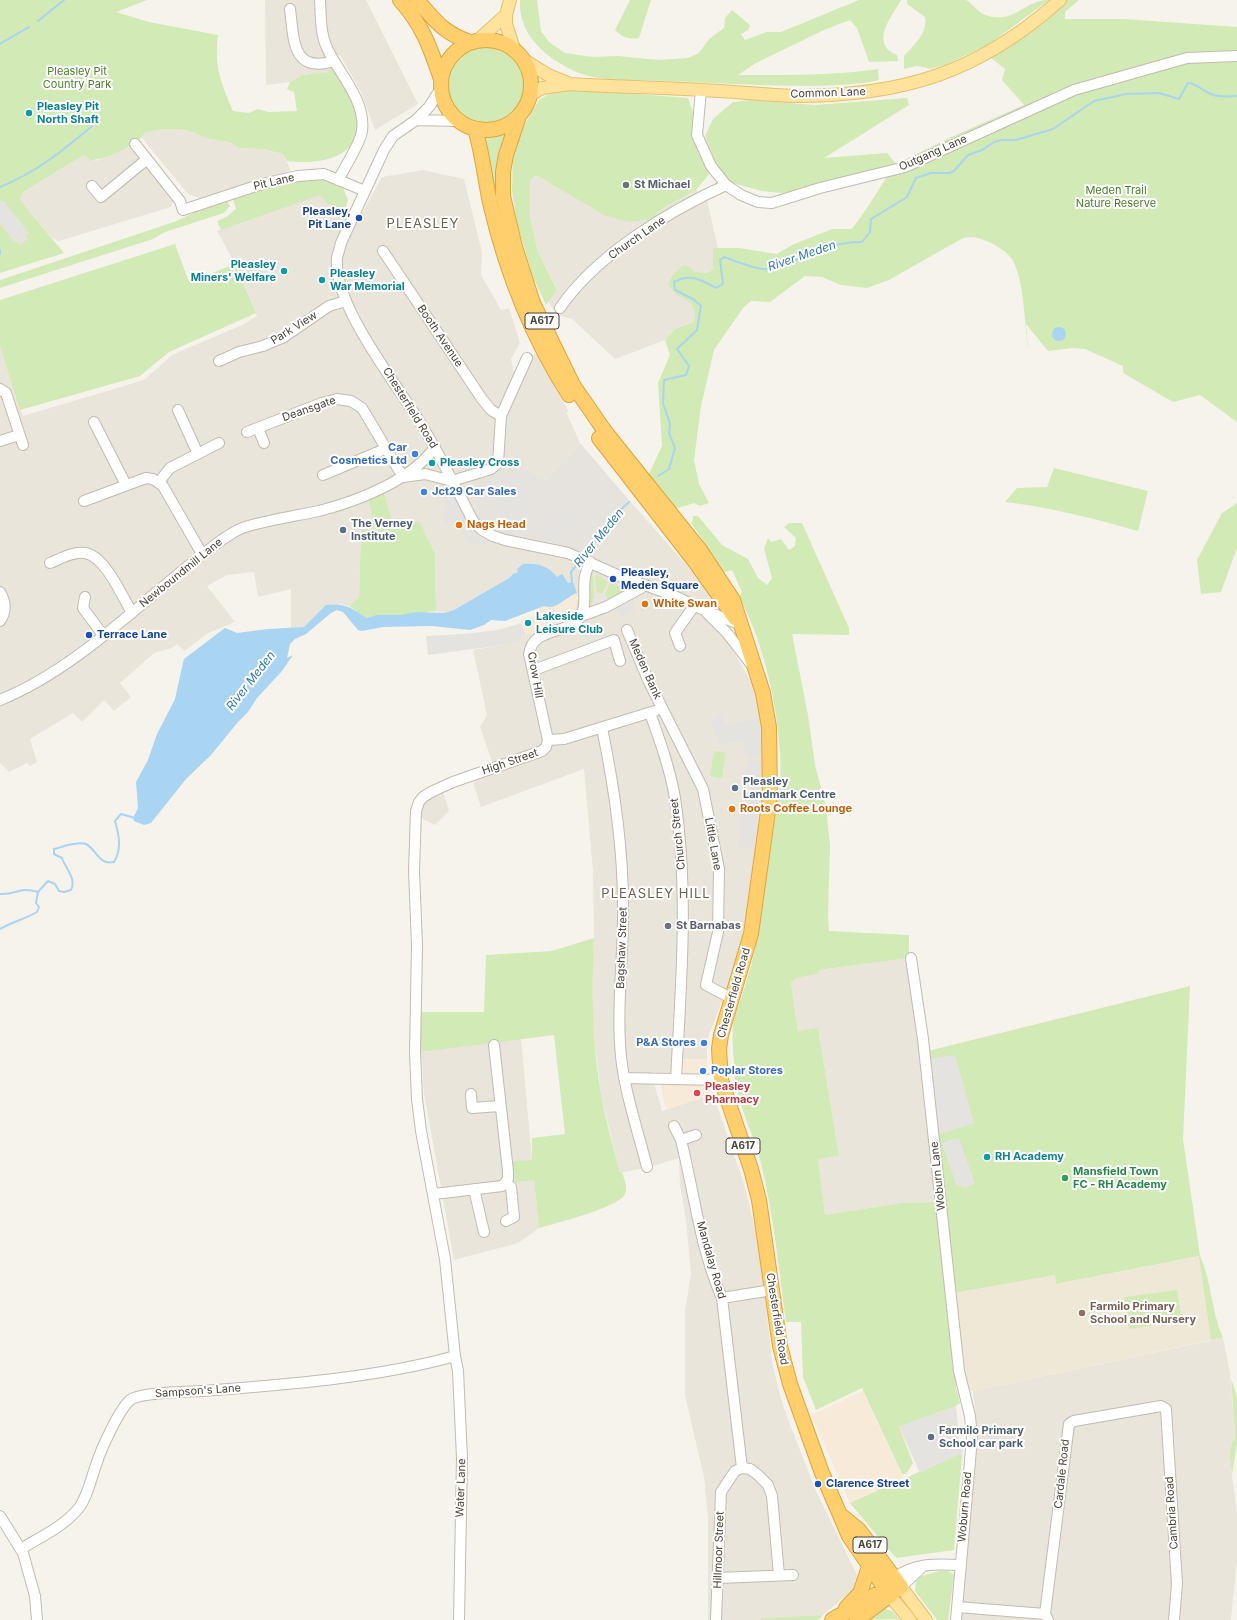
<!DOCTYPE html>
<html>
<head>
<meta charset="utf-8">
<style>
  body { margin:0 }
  canvas { display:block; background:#f6f3ec }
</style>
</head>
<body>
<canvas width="1237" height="1620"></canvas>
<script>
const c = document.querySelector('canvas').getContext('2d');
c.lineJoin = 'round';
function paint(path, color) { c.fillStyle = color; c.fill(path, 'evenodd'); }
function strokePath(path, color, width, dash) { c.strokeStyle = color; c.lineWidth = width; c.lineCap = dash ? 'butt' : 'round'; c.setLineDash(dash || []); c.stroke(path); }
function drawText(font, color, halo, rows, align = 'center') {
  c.font = font + ' Inter,sans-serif'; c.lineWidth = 4; c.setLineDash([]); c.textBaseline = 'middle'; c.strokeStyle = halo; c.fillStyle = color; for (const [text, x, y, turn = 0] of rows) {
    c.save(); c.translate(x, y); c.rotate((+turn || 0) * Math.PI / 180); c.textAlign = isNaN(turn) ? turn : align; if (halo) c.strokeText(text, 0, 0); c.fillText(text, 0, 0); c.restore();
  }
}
paint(new Path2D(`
  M265 0H366L418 104 375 130 361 92 340 55 327 60 329 72 302 75 290 82 266 85Z
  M165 129 185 130 196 133 205 138 228 142 240 148 263 149 283 154 292 173 259 180 200 198 188 194 142 138 146 132Z
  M129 146 174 198 171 207 59 241 52 238 20 200 23 192 84 155 96 161Z
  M423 170 464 179 482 252 481 275 501 310 509 308 520 343 511 359 514 373 523 356 536 354 568 410 567 414 580 443 565 462 552 473 547 480 507 459 502 468 496 473 476 480 505 534 538 539 583 552 611 513 628 499 715 597 706 619 725 636 755 689 762 720 766 759 763 804 748 922 733 973 707 1040V1059H698L697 1060 672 1058 671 1073 651 1072 662 1111 713 1094 745 1187 759 1248 773 1367 783 1406 815 1489 857 1575 853 1590 823 1615 761 1618V1620H708V1518L704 1477 685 1396V1311L691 1274 686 1220 680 1185 679 1158 653 1166 620 1173 602 1099 593 1031 591 983 594 938 593 872 584 769 481 807 473 782 498 772 493 764 480 727 487 715 473 650 520 642 523 636 569 619 568 615 570 614 578 598 573 582 568 583 557 577 539 565 523 564 518 569V572L513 574 509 578 454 610 444 613 436 611 435 554 420 522 392 520 384 493 368 501 371 509 372 526 361 529 359 597 349 606 340 604 322 609 304 627 291 628V589L258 597 254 572 227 575 207 586 235 622 208 633 184 651 177 644 172 648 154 653 120 683 131 697 114 711 104 700 82 722 73 713 30 739 37 762 30 766 27 763 9 772 0 763V346L23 416 144 380 172 355 244 324 257 316 238 269 217 231 320 194 330 206 361 215 382 177Z
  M537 175 604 215 651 219 665 207 696 190 707 200 718 248 713 269 708 273 694 272 677 295 691 303 695 314 694 322 675 329 665 340 615 359 572 319 557 315 548 302 557 289 538 252 530 218V181Z
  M443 792 449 811 435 825 421 818 424 804 429 798Z
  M909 958 936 1202 901 1203 825 1215 818 1159 839 1156 818 1029 798 1031 790 974Z
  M521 1038 532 1160 512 1162 534 1180 539 1228 518 1243 454 1260 424 1093 421 1052Z
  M1223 1338 1230 1372 1235 1436 1229 1452 1237 1513V1560L1231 1620H961L964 1551 978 1440 973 1391Z`), '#eae5da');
paint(new Path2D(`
  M577 593V603L574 610 568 615 570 619 526 635 520 620 536 615 535 609 544 606 561 604 568 596Z
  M683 1059H707V1075L713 1094 667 1109 664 1104 661 1085H687L682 1074Z
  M863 1391 904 1480 850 1503 811 1415Z`), '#f7ead8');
paint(new Path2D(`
  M580 443 628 499 611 513 583 552 542 540 505 534 480 521 476 512 474 481 496 473 502 468 507 459 547 480 552 473 565 462Z
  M521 623 526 635 522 636 520 642 503 645 498 630Z`), '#e6e2dd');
paint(new Path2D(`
  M1200 1256 1211 1340 973 1391 967 1390 954 1293 1055 1275 1057 1284Z`), '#efe8d6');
paint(new Path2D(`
  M0 0H147L116 12 149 22 218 35C214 67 221 83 233 111L249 113 258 109 268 112 297 111 294 92 287 89 290 82 302 75 329 72V68L336 69C343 85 354 100 357 117 364 159 317 165 287 161L283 154 263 149 240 148 228 142 205 138 196 133 185 130 165 129 146 132C139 144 104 161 90 160L84 155 23 192 20 200 64 253 0 273Z
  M520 0H537L541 31 549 42 565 53 593 57 617 56 659 60 688 58 699 53 709 39 724 28 725 18 732 10 750 25 748 30 741 34 745 40 767 32H781L859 0H901C894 13 877 33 886 47 888 51 893 53 897 55L898 61 869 62 857 28 850 20 824 30 756 63 738 75C785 75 831 76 878 69L879 80C857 85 836 85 813 86 765 86 717 83 668 81 636 79 599 84 570 69 543 55 518 33 520 0Z
  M630 0H651L639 38C629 40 622 37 615 30Z
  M907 0H966C972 3 977 11 983 14 1013 27 1023 0 1049 0L988 45 947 64 931 69 917 66 904 69V56C914 45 928 33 925 17L907 4Z
  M1065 0H1079L1065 12V19H1124L1237 27V422L1200 395 1173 402 1123 373V366L1085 349 1073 348 1048 351 1026 324 1028 350C1025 327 1024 278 1012 259 1007 252 997 246 989 242 979 238 974 236 963 238L889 280 867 288 841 285 822 277 805 276 770 302 751 301 743 308 714 350 701 406 694 460 699 484 709 503 700 506 694 503 675 509 648 476 662 446 658 383 670 355 665 340 675 329 694 322 695 314 691 303 677 295 668 285C670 276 677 271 684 265L691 268 694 272 708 273 713 269V248H739L777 254 792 245 832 229H852L867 208 895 164 807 190 781 193 762 191 729 182 716 165 705 136 713 119 733 102 751 100 815 105 907 98 909 105 824 158 887 153 896 164 947 139 1024 105 1002 80 1005 69 991 58 1036 27Z
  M447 85a39 39 0 1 1 78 0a39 39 0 1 1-78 0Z
  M556 90H585L688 98 693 112V140L709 174 696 190 665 207 651 219 629 222 604 215 536 175 530 181V218L538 252 557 290 546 305 533 277 518 227 512 191 513 152 522 129 539 100Z
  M510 131 498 197 496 198 485 137 499 136Z
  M297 180H325L343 188 348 200 345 210 330 206 320 195 221 230 217 221 226 217 236 209 233 199 261 188Z
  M226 200 230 206 224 213 165 232 153 239 0 288V280L177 221 207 206Z
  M175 244 189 282 235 264 256 313 169 352 140 376 20 410 0 346V300Z
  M1054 468 1148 491 1138 531C1094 519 1051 507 1005 502L1017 488 1047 487Z
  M384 493 392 520 420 522 435 554 436 611 399 615H376L367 618 349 606 359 597 361 529 372 526 371 509 368 501Z
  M1237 503V548L1221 592 1201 594 1197 560 1222 513Z
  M693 516H698L722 545 748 559 758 578 767 585 772 578 764 549 768 538 771 542 781 539 789 550 795 546 796 538 784 527 789 523H802L849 628V635L792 634 808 715 815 765 826 807 830 845 828 916 829 931 909 935V958L819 970 817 974 796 978 791 982 798 1031 818 1028 839 1156 818 1159 825 1215 901 1203 936 1202 958 1379 956 1387 960 1403 956 1406 899 1427 913 1463 906 1474H902L862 1388 816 1410 803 1377 801 1322H786C779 1270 774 1218 762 1167 754 1132 734 1101 734 1063 733 1051 732 1038 733 1026 735 1012 742 997 746 983 752 965 756 944 760 925 762 910 762 895 764 881 768 848 777 817 780 785 784 731 766 644 739 597L742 592 732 570 724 572 692 524Z
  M597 575 608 582 602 593H597L595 577Z
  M589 576 593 577 594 597 590 607Z
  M610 583 623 587V593L608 599 605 595Z
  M714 751 726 752 722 778 710 776Z
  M594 938C591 992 592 1045 602 1099 606 1123 614 1148 620 1173L622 1172C624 1178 628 1188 625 1194 618 1208 556 1223 539 1228L534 1180 515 1182 512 1161 532 1160V1138L565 1134 554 1035 421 1052V1012H484L486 955 552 951Z
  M1190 986 1183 1139 1200 1256C1212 1282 1211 1311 1223 1338L1211 1340 1199 1256 1056 1284 1055 1275 954 1293 928 1051Z
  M1177 1290 1182 1321 1129 1329 1124 1297Z
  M1231 1378 1237 1397V1443L1232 1474 1229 1452 1235 1436Z
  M957 1455H962L954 1550 896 1558 850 1503Z
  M940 1571H948L954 1575 948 1620H937L915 1591 916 1581 921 1576Z
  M883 1608 892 1611 900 1620 894 1619 866 1620Z
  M823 1615 818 1620H761V1618Z`), '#d2eab5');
paint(new Path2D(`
  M0 201H4L29 233 25 236 28 239 20 245 16 241 14 242 0 224Z
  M503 473 527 486 521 497 537 506 529 524 514 527 497 519 505 504 499 501Z
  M446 492H452L470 527 479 537 487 540 483 546 468 542 469 539 465 537V533L462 528 444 524Z
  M553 505 570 511 572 517 562 545 542 540 544 535 549 531 552 520 550 515Z
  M632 599 636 609 621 618 617 611 612 610Z
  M498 630 503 645 428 655 426 636 464 634Z
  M722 713 725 725 759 718 763 755 746 757 742 740 719 745 711 721Z
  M748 759 764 761 754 848 738 846 742 806 746 807 747 800 743 799V793H749L750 784 745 783Z
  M955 1055 974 1123 937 1135 929 1059Z
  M959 1138 975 1184 963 1188 962 1185 957 1187 942 1143Z
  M956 1406 958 1426 959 1446 963 1447 962 1455H957L920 1473 899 1427Z`), '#e5e3e0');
paint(new Path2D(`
  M1052 334a7 7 0 1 1 14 0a7 7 0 1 1-14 0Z
  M523 564C538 563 548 566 557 577L562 574 568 583 573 582 577 593C565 597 557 611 544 606L505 621 491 620 484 625 470 630 432 626 383 627 362 631 358 630 343 612 337 610 331 613 306 634 295 639 290 644 287 658 293 655 282 671 257 698 248 712 238 722 211 755 186 779 151 823 144 825 134 821 133 818 138 808 136 782 148 760 157 734 175 699 183 663 184 659 225 628 237 633 268 629 304 627 326 605C346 603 351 608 367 618L376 615H399L417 612 444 613 454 610 509 578 513 574 518 572 517 569Z`), '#a9d4f2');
strokePath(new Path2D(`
  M38 21 64 0
  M0 44 29 27
  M0 187C35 173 64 150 92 126
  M0 250V254
  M658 476 669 469 675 448 669 433 670 424 663 403 664 380 686 375 689 366 677 349 697 330 701 306 693 299 675 290 674 282C691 273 701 280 716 288L723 284 720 260 724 257C733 260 757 270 765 269 800 264 823 241 862 242L870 232 871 219 907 197 916 178 931 173H949L954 171 968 155 982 150 994 142 1001 140H1016L1053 129 1094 101 1127 94 1159 93 1179 99 1188 83C1198 84 1202 91 1211 94 1219 98 1229 96 1237 96
  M584 556 613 517 629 502
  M572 582 571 572 580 561
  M0 894C18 895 18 886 38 892
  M0 929C12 922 25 919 37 912L39 907 36 903 38 892 48 881 55 884 59 891 64 892 71 890C77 879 65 868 62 858L54 854V849C62 847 78 841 86 844 97 850 98 865 114 862 122 849 119 835 115 821L121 814 135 818`), '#a9d4f2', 2);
const minor = new Path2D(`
  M320 0C321 16 320 33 327 48 339 74 366 100 362 131 361 142 344 169 338 180
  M290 9C294 40 292 74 334 61
  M441 88 429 107 416 120 393 136 384 150 341 243C340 248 338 253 337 258 333 306 397 384 421 424 440 455 456 488 473 521L482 530 493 536 505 540 568 553 622 577 670 594 706 611 739 624
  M701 90 697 135 711 166 726 185 741 195 758 202 772 203 820 188 905 167 1074 90 1187 58 1237 56
  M416 120 459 121
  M135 144 180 201 183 210 262 184 298 176 324 174 365 191
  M92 186 101 197 146 160
  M383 251 482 399 491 410 501 416
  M560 308C596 255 669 211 726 185
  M219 361 239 352 263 346 284 337 329 306 346 301
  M0 389 6 393 23 445
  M178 410 198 454
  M94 422 126 485
  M258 428 264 443
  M247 432 322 403 337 399 351 401 362 408 403 477 425 474 452 481 491 469 498 463 501 416 527 358
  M0 441 19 435
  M323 475 385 449
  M159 482 170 468 219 443
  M84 501 146 478 153 479 163 486 202 554
  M50 563C60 559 73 551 85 553 105 556 122 596 132 613
  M0 592C6 602 7 611 0 621
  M85 597 83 608 103 635
  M707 613 727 633 751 664
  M581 616 606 607 641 588 643 584
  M627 630 649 682 703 789 719 869 718 932 706 985 731 998
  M680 646 675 633 694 606
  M534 670 614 640 620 661
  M0 700C82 667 152 590 223 539 230 535 237 529 245 527 269 520 295 516 319 511 358 501 412 480 435 447
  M650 713C660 741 670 769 675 798 689 891 681 985 676 1079
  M602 728C614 786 623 845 623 905 624 951 617 997 620 1044 622 1085 637 1127 647 1167
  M548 740 564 739 655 711
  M911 958 923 1039 959 1371 970 1416 972 1438 956 1620
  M494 1045 508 1171V1179L505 1183 511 1187 514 1217 506 1221
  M624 1078 721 1080
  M471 1094 472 1108 500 1106
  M674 1126 681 1140C694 1192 700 1248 722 1298L742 1468
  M681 1140 696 1135
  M474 1189 484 1232
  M434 1194 502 1186 505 1183
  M722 1298 772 1290
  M0 1516 23 1553 35 1596 37 1620
  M21 1549C40 1537 63 1527 78 1509 87 1498 91 1479 96 1465 101 1449 118 1412 129 1401 138 1392 187 1392 201 1391 282 1385 377 1378 455 1356
  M718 1578 793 1575
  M894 1578C915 1563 935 1564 960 1565
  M901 1587 921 1568
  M957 1607 1045 1614
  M459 1620 462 1458 458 1371 455 1356 445 1259 421 1131 417 1099 415 1052 417 945 414 871 416 811 419 802 423 797 433 791 453 782 542 751 546 747 548 740 529 654C532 629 562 634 577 621 589 609 582 591 585 576 586 572 588 567 590 562
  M716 1620 721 1492 735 1471 742 1468 750 1469 758 1475 768 1485 772 1496 779 1575
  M1048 1620 1045 1614 1069 1424 1074 1421 1161 1406 1166 1409 1177 1584 1174 1620`);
const major = new Path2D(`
  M510 0 506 15V24L514 49
  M477 41 506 15
  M524 60 548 75 568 83
  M529 96 542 88 570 84C614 87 657 87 701 90 732 91 763 95 794 96 903 96 978 73 1060 0
  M901 1587 926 1620
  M890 1596 910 1620`);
const highway = new Path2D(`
  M400 0C423 26 430 47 441 79
  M417 0C435 20 443 33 470 42
  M441 85a45 45 0 1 1 90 0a45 45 0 1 1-90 0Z
  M519 116 506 155 503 172V196L515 247 533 303 573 385 604 430 700 550 733 600 763 693 769 727 770 797 751 934 721 1035 719 1049 721 1080 751 1169 759 1200 780 1346 790 1384 822 1473 849 1536 890 1596
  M475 129C483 155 485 181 491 207 507 274 532 337 569 395
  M599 438 696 563 735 618
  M843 1517 859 1530 901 1587 857 1620
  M846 1608 860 1593 869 1567
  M832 1620C838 1615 843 1614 849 1612 858 1608 866 1601 874 1595`);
strokePath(minor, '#c2bbae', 12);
strokePath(major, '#e6c16a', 14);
strokePath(highway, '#e0a43c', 16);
strokePath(minor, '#fff', 10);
strokePath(major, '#ffe39c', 12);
strokePath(highway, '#ffcf6e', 14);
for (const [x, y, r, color] of [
  [29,113,4,"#0f9aa8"],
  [626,185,4,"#6b7280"],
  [359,218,4,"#1a4fb4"],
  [284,271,4,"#0f9aa8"],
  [322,280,4,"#0f9aa8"],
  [415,454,4,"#3f7fe0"],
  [432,463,4,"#0f9aa8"],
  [424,492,4,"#3f7fe0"],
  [459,525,4,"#e8710a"],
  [343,530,4,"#5c6f8a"],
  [613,579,4,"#1a4fb4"],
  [645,604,4,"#e8710a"],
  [528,623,4,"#0f9aa8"],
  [89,635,4,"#1a4fb4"],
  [735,788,4,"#5c6f8a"],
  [732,809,4,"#e8710a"],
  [668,926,4,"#6b7280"],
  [704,1043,4,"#3f7fe0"],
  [703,1071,4,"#3f7fe0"],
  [697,1093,4,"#e0444e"],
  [987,1157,4,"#0f9aa8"],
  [1065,1178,4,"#2e9e5b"],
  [1082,1313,4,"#8d6e63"],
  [931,1437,4,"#5c6f8a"],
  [818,1484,4,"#1a4fb4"]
]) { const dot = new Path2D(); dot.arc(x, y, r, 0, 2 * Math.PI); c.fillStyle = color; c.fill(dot); strokePath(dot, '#fff', 1.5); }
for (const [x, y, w] of [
  [542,321,34],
  [743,1146,34],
  [870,1545,34]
]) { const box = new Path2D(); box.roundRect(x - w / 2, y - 8, w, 16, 3); c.fillStyle = '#fff'; c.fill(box); strokePath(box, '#4b4439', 1); }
drawText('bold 10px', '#4b4439', null, [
  ["A617",542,321],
  ["A617",743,1146],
  ["A617",870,1545]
]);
drawText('11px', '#4a7f2a', '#fff', [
  ["Pleasley Pit",77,72],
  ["Country Park",77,85],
  ["Meden Trail",1116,191],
  ["Nature Reserve",1116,204]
]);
drawText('11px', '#4b4439', '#fff', [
  ["Common Lane",828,93,-2],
  ["Outgang Lane",933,153,-24],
  ["Pit Lane",274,182,-13],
  ["Church Lane",637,238,-35],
  ["Park View",294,328,-32],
  ["Booth Avenue",440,336,56],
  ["Chesterfield Road",410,408,58],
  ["Deansgate",309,409,-19],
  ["Newboundmill Lane",181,573,-39],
  ["Meden Bank",645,669,66],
  ["Crow Hill",535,675,80],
  ["High Street",510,762,-19],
  ["Church Street",678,834,-96],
  ["Little Lane",713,844,80],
  ["Bagshaw Street",622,948,-88],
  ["Chesterfield Road",734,993,-74],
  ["Woburn Lane",938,1176,-96],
  ["Mandalay Road",711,1260,74],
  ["Chesterfield Road",777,1319,81],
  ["Sampson's Lane",198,1391,-4],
  ["Cardale Road",1062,1474,-84],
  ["Water Lane",461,1488,-88],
  ["Woburn Road",965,1507,-85],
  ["Cambria Road",1172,1513,-94],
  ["Hillmoor Street",719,1550,-88]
]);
drawText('bold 11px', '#0d838f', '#fff', [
  ["Pleasley Pit",37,107],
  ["North Shaft",37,120],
  ["Pleasley",276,265,"right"],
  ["Miners' Welfare",276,278,"right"],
  ["Pleasley",330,274],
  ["War Memorial",330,287],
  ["Pleasley Cross",440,463],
  ["Lakeside",536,617],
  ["Leisure Club",536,630],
  ["RH Academy",995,1157]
], 'left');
drawText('bold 11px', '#5b616d', '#fff', [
  ["St Michael",634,185],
  ["St Barnabas",676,926]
], 'left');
drawText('bold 11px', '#164399', '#fff', [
  ["Pleasley,",351,212,"right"],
  ["Pit Lane",351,225,"right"],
  ["Pleasley,",621,573],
  ["Meden Square",621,586],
  ["Terrace Lane",97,635],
  ["Clarence Street",826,1484]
], 'left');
drawText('bold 11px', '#366cbe', '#fff', [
  ["Car",407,448],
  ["Cosmetics Ltd",407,461],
  ["Jct29 Car Sales",432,492,"left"],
  ["P&A Stores",696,1043],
  ["Poplar Stores",711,1071,"left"]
], 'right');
drawText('bold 11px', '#4e5e75', '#fff', [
  ["The Verney",351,524],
  ["Institute",351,537],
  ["Pleasley",743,782],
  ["Landmark Centre",743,795],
  ["Farmilo Primary",939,1431],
  ["School car park",939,1444]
], 'left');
drawText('bold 11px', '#c56008', '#fff', [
  ["Nags Head",467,525],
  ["White Swan",653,604],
  ["Roots Coffee Lounge",740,809]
], 'left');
drawText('bold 11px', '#be3a42', '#fff', [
  ["Pleasley",705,1087],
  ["Pharmacy",705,1100]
], 'left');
drawText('bold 11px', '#27864d', '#fff', [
  ["Mansfield Town",1073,1172],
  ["FC - RH Academy",1073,1185]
], 'left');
drawText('bold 11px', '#785e54', '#fff', [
  ["Farmilo Primary",1090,1307],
  ["School and Nursery",1090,1320]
], 'left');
drawText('italic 12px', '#2e7ab2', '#fff', [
  ["River Meden",802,256,-19],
  ["River Meden",599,538,-51],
  ["River Meden",251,681,-52]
]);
c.letterSpacing = '1px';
drawText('13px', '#6e6250', '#fff', [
  ["PLEASLEY",423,224],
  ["PLEASLEY HILL",656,894]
]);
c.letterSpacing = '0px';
</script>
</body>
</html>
